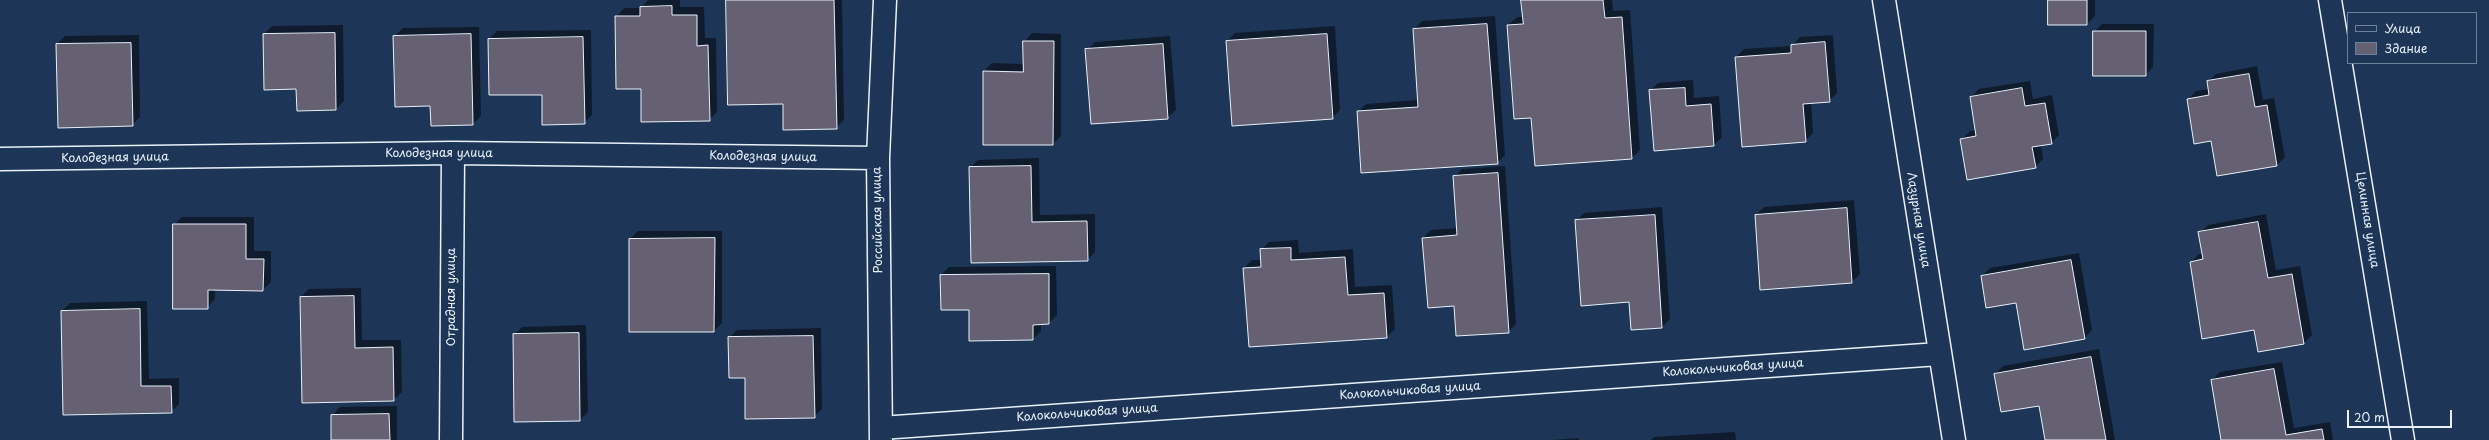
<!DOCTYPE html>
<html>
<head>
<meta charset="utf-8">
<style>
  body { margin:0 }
  #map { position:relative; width:2489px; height:440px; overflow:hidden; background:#1d3557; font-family:"Playpen Sans",sans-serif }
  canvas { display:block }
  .legend { position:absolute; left:2347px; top:12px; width:130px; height:52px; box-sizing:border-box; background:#1d3557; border:1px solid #6e8097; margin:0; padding:5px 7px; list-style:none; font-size:12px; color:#e8f1f8 }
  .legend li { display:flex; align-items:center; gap:8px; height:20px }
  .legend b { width:20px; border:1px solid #6e8097 }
  .scale { position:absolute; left:2347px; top:410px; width:105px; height:18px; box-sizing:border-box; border:2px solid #e8f1f8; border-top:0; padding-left:5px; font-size:12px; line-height:14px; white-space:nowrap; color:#e8f1f8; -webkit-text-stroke:3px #1d3557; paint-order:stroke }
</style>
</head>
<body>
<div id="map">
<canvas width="2489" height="440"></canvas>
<ul class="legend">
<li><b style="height:5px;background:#1d3557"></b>Улица</li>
<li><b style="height:11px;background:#656072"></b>Здание</li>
</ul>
<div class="scale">20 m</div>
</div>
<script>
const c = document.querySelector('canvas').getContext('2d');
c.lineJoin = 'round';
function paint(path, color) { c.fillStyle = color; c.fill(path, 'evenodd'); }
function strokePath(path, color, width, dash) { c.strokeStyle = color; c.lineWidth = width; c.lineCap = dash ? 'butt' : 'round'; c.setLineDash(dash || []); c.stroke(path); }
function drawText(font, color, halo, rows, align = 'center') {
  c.font = font + ' "Playpen Sans",sans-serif'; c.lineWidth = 4; c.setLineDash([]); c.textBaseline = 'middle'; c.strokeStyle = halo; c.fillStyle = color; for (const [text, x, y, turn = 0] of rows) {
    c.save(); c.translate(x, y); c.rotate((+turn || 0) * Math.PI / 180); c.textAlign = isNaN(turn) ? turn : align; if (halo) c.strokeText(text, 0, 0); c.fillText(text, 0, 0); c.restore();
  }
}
paint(new Path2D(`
  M648 0H680V7H704L705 38H716L717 112 709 120 642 88 616 17 624 8H641Z
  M727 0H842L844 120 836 128 784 103Z
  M1522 0H1612L1613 11 1630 10 1640 150 1632 158 1532 117 1508 25 1517 17H1523Z
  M2049 0H2095V16L2087 24Z
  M1495 16 1505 155 1497 163 1358 112 1366 104 1418 100 1414 29 1422 21Z
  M2102 24H2154L2153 67 2145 75 2094 32Z
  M343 25 344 101 336 109 298 110 297 88 264 34 272 26Z
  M1335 26 1340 110 1332 118 1227 41 1235 33Z
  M479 27 481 116 473 124 431 105 395 36 403 28Z
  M591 30 592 115 584 123 543 94 489 39 497 31Z
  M1032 33 1061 34V136L1053 144H984V71L992 63 1024 64V42Z
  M139 35 140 117 132 125 57 44 65 36Z
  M1833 35 1837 93 1829 101 1811 102 1813 133 1805 141 1736 57 1744 49 1792 46 1800 37Z
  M1170 36 1176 110 1167 118 1087 50 1095 42Z
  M2257 66 2263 100 2274 98 2285 157 2277 165 2211 140 2188 100 2196 91 2209 89 2208 82 2216 74Z
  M1693 80 1694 98 1719 96 1722 137 1714 145 1654 150 1650 91 1658 83Z
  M2030 81 2033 99 2052 95 2059 135 2051 143 2041 145 2043 159 2035 167 1962 139 1970 131 1976 130 1971 97 1979 89Z
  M1039 158 1040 215 1095 214V252L1087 260 972 262 970 168 978 160Z
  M1505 166 1516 324 1508 332 1455 305 1423 238 1431 230 1458 228 1454 177 1462 169Z
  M1854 200 1860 274 1852 282 1756 215 1764 207Z
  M1662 207 1670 319 1662 327 1632 329 1630 301 1576 221 1584 213Z
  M2266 214 2276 270 2300 266 2312 335 2304 343 2259 351 2255 329 2191 262 2199 254 2203 253 2200 233 2208 225Z
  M182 217H254V251H271V282L263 290 215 289V299L207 308 174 225Z
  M638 231H722V323L714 331H630V239Z
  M1298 240 1299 253 1353 249 1355 287 1392 285 1395 329 1387 337 1250 346 1244 268 1252 260H1262L1261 250 1269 242Z
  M2079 253 2092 330 2084 339 2017 302 1982 276 1990 268Z
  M1056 266 1057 315 1049 323H1041V331L1033 339 970 309 941 275 949 267Z
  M361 288 362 340H401L402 392 394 400 301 297 309 289Z
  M147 301 149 379 179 378V404L171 412 64 414 62 311 70 303Z
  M586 325 588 412 580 420 514 335 522 327Z
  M821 328 822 409 814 417 746 377 729 338 737 330Z
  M2099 349 2115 440H2046L2040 405 1995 374 2003 366Z
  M2282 362 2294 428 2330 422 2333 440H2222L2212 380 2220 372Z
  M397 406V440H332V416L340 407Z
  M1735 432 1736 440H1651L1654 437Z
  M1579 438V440H1551Z`), '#0007');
const building = new Path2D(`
  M726 0H834L837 129 783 130V104L728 105Z
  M1521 0H1603L1605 18 1622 17 1632 159 1535 166 1531 118 1514 119 1507 25 1523 24Z
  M2048 0H2087V25H2048Z
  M672 6V15H697V46L708 45 710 121 641 122V89H616L615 16H640V7Z
  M1487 24 1498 164 1361 173 1357 111 1418 107 1413 29Z
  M2093 31H2146V76H2093Z
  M335 33 336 110 297 111 296 89 264 90 263 34Z
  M471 34 473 125 431 126 430 106 395 107 393 36Z
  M1327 34 1333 119 1232 126 1226 41Z
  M583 37 585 124 542 125V95H489L488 39Z
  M1023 41H1054L1053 145H983V71L1023 72Z
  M1825 42 1830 102 1803 104 1806 142 1742 147 1735 57 1791 53V45Z
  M131 43 133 126 58 128 56 44Z
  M1163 44 1168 119 1091 124 1085 49Z
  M2249 74 2255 107 2267 105 2277 166 2217 176 2211 141 2194 144 2187 99 2209 95 2207 81Z
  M1685 88 1686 106 1711 104 1714 146 1654 151 1649 90Z
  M2022 88 2025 106 2045 103 2052 144 2032 147 2036 168 1967 180 1960 139 1976 136 1970 97Z
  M1031 166 1032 222 1087 221 1088 261 971 263 969 167Z
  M1498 173 1509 333 1456 336 1454 306 1428 308 1422 238 1457 235 1453 176Z
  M1847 208 1852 283 1760 290 1755 215Z
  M1655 215 1662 328 1631 330 1629 302 1581 306 1575 220Z
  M2258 222 2268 278 2292 274 2304 344 2258 352 2254 330 2202 339 2190 262 2203 259 2198 232Z
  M173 224H246V259H264L263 291 208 290V309H173Z
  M715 238 714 332H629V239Z
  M1291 248V260L1345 257 1348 295 1384 293 1387 338 1249 347 1243 268 1261 267 1260 249Z
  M2071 260 2085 339 2024 350 2016 303 1986 308 1981 276Z
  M1049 274V324L1033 325V340L969 341V310H941L940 275Z
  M354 296 355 348 393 347 394 401 302 403 300 297Z
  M140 309 141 386H171L172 413 63 415 61 311Z
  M579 333 580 421 514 422 513 334Z
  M813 336 815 418 745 419V378H729L728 337Z
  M2091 357 2106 440H2045L2039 406 2001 412 1994 374Z
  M2274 369 2286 435 2322 429 2324 440H2221L2211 380Z
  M389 414 390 440H331V415Z`);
paint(building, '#656072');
strokePath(building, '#e8f1f8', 1);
const minor = new Path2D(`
  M1884 0 1954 440
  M0 159 453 153 878 158
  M881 428 1939 354
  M451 440 453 153
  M881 440 878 158 885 0`);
const tertiary = new Path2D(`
  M2330 0 2403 440`);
strokePath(minor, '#e8f1f8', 25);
strokePath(tertiary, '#e8f1f8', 25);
strokePath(minor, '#1d3557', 22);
strokePath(tertiary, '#1d3557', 22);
drawText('12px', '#e8f1f8', '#1d3557', [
  ["Колодезная улица",439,154],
  ["Колодезная улица",763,157,1],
  ["Колодезная улица",115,158,-1],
  ["Российская улица",878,220,-91],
  ["Лазурная улица",1918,220,81],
  ["Целинная улица",2367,220,81],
  ["Отрадная улица",452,297,-90],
  ["Колокольчиковая улица",1733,368,-4],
  ["Колокольчиковая улица",1410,391,-4],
  ["Колокольчиковая улица",1087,413,-4]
]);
</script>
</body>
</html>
